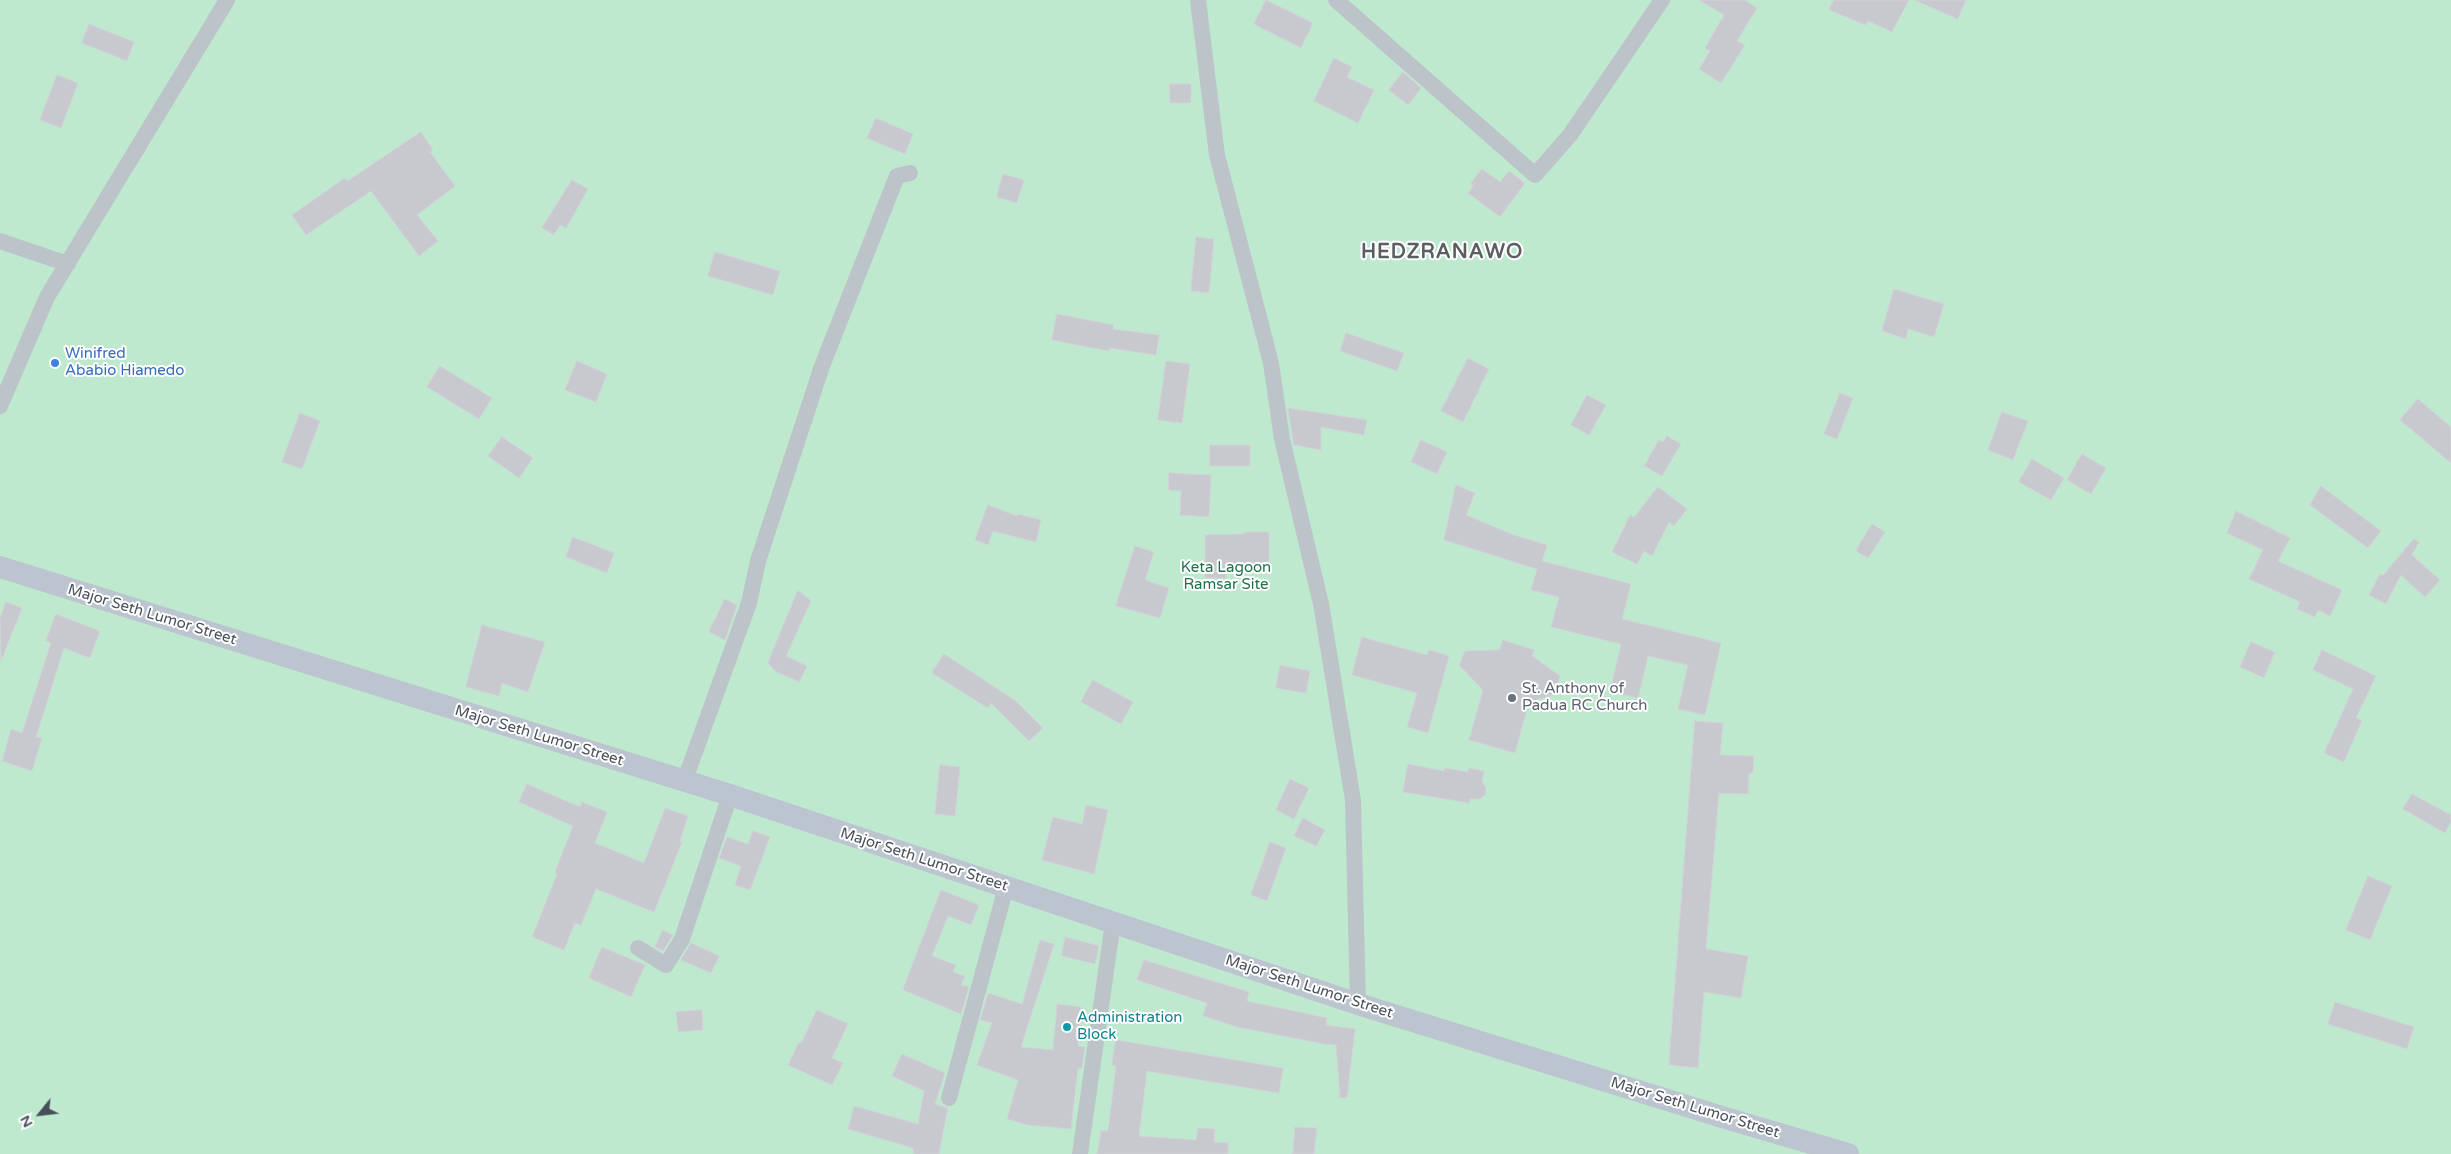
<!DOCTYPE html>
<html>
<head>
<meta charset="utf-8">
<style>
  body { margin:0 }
  #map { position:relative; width:2451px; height:1154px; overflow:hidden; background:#efeded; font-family:"Varela Round",sans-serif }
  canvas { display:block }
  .north { position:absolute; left:15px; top:1089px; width:50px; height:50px; -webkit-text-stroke:4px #fff; paint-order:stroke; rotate:241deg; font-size:14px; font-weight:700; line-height:20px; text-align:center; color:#475058 }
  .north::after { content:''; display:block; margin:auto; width:18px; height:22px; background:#475058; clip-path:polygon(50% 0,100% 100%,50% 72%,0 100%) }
</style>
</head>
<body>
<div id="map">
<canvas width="2451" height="1154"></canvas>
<div class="north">N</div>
</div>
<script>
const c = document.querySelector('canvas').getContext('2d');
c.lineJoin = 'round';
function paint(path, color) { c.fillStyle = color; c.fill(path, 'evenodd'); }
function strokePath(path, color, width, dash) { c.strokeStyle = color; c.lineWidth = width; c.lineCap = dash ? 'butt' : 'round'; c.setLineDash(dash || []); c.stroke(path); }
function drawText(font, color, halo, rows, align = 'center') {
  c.font = font + ' "Varela Round",sans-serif'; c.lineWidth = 4; c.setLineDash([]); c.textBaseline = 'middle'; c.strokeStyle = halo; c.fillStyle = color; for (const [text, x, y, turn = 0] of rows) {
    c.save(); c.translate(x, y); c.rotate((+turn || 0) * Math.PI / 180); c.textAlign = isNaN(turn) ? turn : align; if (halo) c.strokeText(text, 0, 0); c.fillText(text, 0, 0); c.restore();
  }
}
paint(new Path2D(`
  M0 0H2451V1154H0Z`), '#bfe9cf');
const building = new Path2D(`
  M1266 0 1313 23 1301 48 1254 24Z
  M1699 0H1745L1757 8 1737 41 1745 45 1721 83 1699 69 1710 51 1705 48 1724 15Z
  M1834 0H1909L1892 32 1868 21 1866 25 1829 10Z
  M1915 0H1966L1958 19Z
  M89 24 134 42 127 61 82 43Z
  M1334 58 1352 67 1347 77 1374 90 1358 123 1314 101Z
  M1403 72 1421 88 1408 105 1389 90Z
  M57 75 78 83 61 128 40 120Z
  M1170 84H1191V103H1170Z
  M876 118 913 134 905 154 867 138Z
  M421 132 433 150 430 152 455 186 417 215 438 241 419 256 371 191 306 235 292 215 345 178 347 181Z
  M1482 169 1500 182 1509 171 1525 183 1500 217 1468 193 1473 186 1471 183Z
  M1003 174 1024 180 1017 203 997 197Z
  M572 180 588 189 566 228 560 225 554 235 542 228Z
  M1196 237 1214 239 1209 293 1191 291Z
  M715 252 780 271 773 295 708 276Z
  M1894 289 1944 304 1934 337 1908 329 1906 339 1882 331Z
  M1057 314 1114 325 1113 329 1159 335 1156 355 1110 348 1109 351 1052 340Z
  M1346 333 1404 353 1397 371 1340 351Z
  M1468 358 1489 369 1463 422 1441 411Z
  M577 361 607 374 596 402 565 390Z
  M1166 361 1190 364 1182 423 1158 420Z
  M440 366 492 398 479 419 427 387Z
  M1840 393 1853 398 1837 439 1824 434Z
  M1587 395 1606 405 1589 435 1571 425Z
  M2418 399 2451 427V463L2400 420Z
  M1288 408 1367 420 1364 435 1321 427V450L1294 445Z
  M2002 412 2028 421 2013 460 1988 450Z
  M300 413 320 421 302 469 282 462Z
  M1667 436 1681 444 1662 476 1644 466 1659 440 1663 442Z
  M502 437 533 458 519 478 488 456Z
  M1421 440 1447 452 1437 474 1411 462Z
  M1210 445H1250V466H1210Z
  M2082 454 2106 468 2091 494 2067 480Z
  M2032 459 2064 478 2051 500 2019 482Z
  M1169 473 1211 475 1209 517 1180 515 1181 491 1169 490Z
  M1456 485 1475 493 1466 515 1511 534 1547 545 1542 561 1631 584 1622 619 1721 643 1705 715 1678 709 1688 665 1648 656 1638 698 1610 691 1621 644 1551 627 1559 597 1531 590 1537 569 1444 540Z
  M2321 486 2381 531 2368 548 2310 505Z
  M1658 487 1687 509 1674 526 1669 522 1652 556 1644 551 1637 564 1612 552 1630 515 1634 517Z
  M988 505 1017 516 1018 514 1041 520 1036 542 993 531 988 545 975 540Z
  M2236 511 2290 538 2278 561 2342 590 2330 616 2318 610 2315 617 2297 609 2300 602 2249 579 2263 550 2227 533Z
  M1872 524 1885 532 1868 558 1856 551Z
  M1244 532H1269V566H1226V578H1205V535L1244 534Z
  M573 537 614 553 607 573 566 557Z
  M2414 539 2419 542 2412 555 2440 580 2425 597 2401 575 2386 604 2369 595 2380 574 2383 575Z
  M1135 546 1154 552 1145 580 1169 588 1160 618 1116 606Z
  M798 590 811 601 786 656 807 666 799 682 775 671 768 663Z
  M725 599 737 605 725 640 709 632Z
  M6 602 22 608 1 661 0 618Z
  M56 614 100 631 90 658 64 648 36 737 42 738 32 771 2 761 11 729 22 733 51 643 46 641Z
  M482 625 545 642 528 692 502 683 499 696 466 687Z
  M1362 637 1427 655 1429 650 1449 656 1428 733 1407 727 1417 693 1352 675Z
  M1503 640 1534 650 1532 656 1560 676 1555 694 1529 702 1515 753 1469 740 1483 690 1459 665 1465 651 1499 650Z
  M2251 642 2275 652 2264 678 2240 667Z
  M2322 650 2376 676 2356 718 2362 720 2344 762 2324 753 2353 689 2313 670Z
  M944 654 1016 701 1043 728 1029 741 991 703 988 708 932 673Z
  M1280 665 1310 671 1306 693 1276 688Z
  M1093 680 1133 702 1121 724 1081 702Z
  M1695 721 1723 723 1720 755 1754 756 1753 773H1749L1748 794 1719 793 1706 949 1748 956 1741 998 1704 992 1698 1068 1669 1065Z
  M1408 764 1444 771 1445 768 1468 772 1469 768 1484 771 1482 781 1486 788 1485 795 1480 799H1470L1469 803 1403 792Z
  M940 765 960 767 955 816 935 814Z
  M1290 779 1309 788 1294 819 1276 810Z
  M527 784 580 807 582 802 607 812 595 843 644 863 665 808 688 816 680 841 682 842 654 912 596 889 581 925 575 923 564 950 532 937 557 874 555 872 573 826 519 802Z
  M2412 794 2451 815V822L2445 833 2403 809Z
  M1086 805 1108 810 1094 874 1042 860 1053 817 1082 824Z
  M1303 818 1325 830 1316 846 1294 836Z
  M753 831 770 837 750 890 735 885 741 866 719 858 727 837 748 844Z
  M1270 842 1286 848 1267 901 1251 895Z
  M2368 876 2392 886 2370 940 2346 930Z
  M941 890 979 905 971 925 948 916 932 956 956 965 953 972 965 976 961 985 969 987 961 1014 903 990Z
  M663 930 673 935 663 951 655 947Z
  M1065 937 1099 946 1095 964 1062 956Z
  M1040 940 1054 944 1021 1047 1053 1050 1057 1004 1081 1007 1078 1046 1085 1047 1082 1068H1078L1071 1129 1028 1125 1007 1119 1018 1080 977 1065 992 1023 980 1020 988 993 1022 1004Z
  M691 943 719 956 711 973 681 960Z
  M602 947 645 965 631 997 589 978Z
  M1144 960 1249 992 1247 1001 1327 1018 1326 1025 1355 1029 1347 1098H1340L1336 1045 1324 1044 1237 1027 1203 1016 1207 1003 1137 980Z
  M2335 1002 2414 1027 2407 1049 2328 1024Z
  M702 1010 703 1030 678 1032 676 1012Z
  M817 1010 848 1024 832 1058 843 1063 832 1085 788 1065 799 1042 801 1043Z
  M1116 1040 1283 1068 1279 1093 1147 1071 1139 1136 1196 1140 1198 1128 1215 1129 1214 1142 1228 1143V1154H1097L1101 1131H1108L1116 1066 1112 1065Z
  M902 1054 945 1073 935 1104 948 1108 939 1154H914L913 1148 848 1129 854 1106 918 1124 924 1091 892 1076Z
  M1295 1127 1317 1128 1314 1154H1293Z`);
paint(building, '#c7c9cf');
strokePath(building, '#d1d3d8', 1);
strokePath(new Path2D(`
  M1198 0 1217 155 1271 363 1282 439 1321 604 1353 800 1358 1004
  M1336 0 1535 175 1570 135 1662 0
  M0 241 68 264
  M0 406 47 297 227 0
  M684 782 749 603 758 561 822 366 897 176 910 173
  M638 948 666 965 682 939 730 795
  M949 1098 1006 887
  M1080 1154 1113 922`), '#bcc4ca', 16);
strokePath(new Path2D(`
  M0 567 730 795 1358 1004 1722 1117 1848 1154`), '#bcc5cf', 22);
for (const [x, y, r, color] of [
  [55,363,5,"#3f7fe0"],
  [1512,698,5,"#6b7280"],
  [1067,1027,5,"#0f9aa8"]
]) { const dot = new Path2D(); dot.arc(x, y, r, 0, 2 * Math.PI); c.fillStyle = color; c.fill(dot); strokePath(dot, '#fff', 2); }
drawText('15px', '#366cbe', '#fff', [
  ["Winifred",65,354],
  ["Ababio Hiamedo",65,371]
], 'left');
drawText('15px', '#217049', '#fff', [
  ["Keta Lagoon",1226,568],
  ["Ramsar Site",1226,585]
]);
drawText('15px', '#475058', '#fff', [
  ["Major Seth Lumor Street",152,615,17],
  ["Major Seth Lumor Street",539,736,17],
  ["Major Seth Lumor Street",924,860,18],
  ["Major Seth Lumor Street",1309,987,18],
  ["Major Seth Lumor Street",1695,1108,17]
]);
drawText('15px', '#5b616d', '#fff', [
  ["St. Anthony of",1522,689],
  ["Padua RC Church",1522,706]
], 'left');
drawText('15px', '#0d838f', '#fff', [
  ["Administration",1077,1018],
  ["Block",1077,1035]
], 'left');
c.letterSpacing = '1px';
drawText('bold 20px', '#5a5d61', '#fff', [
  ["HEDZRANAWO",1442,253]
]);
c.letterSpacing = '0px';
</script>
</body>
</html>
